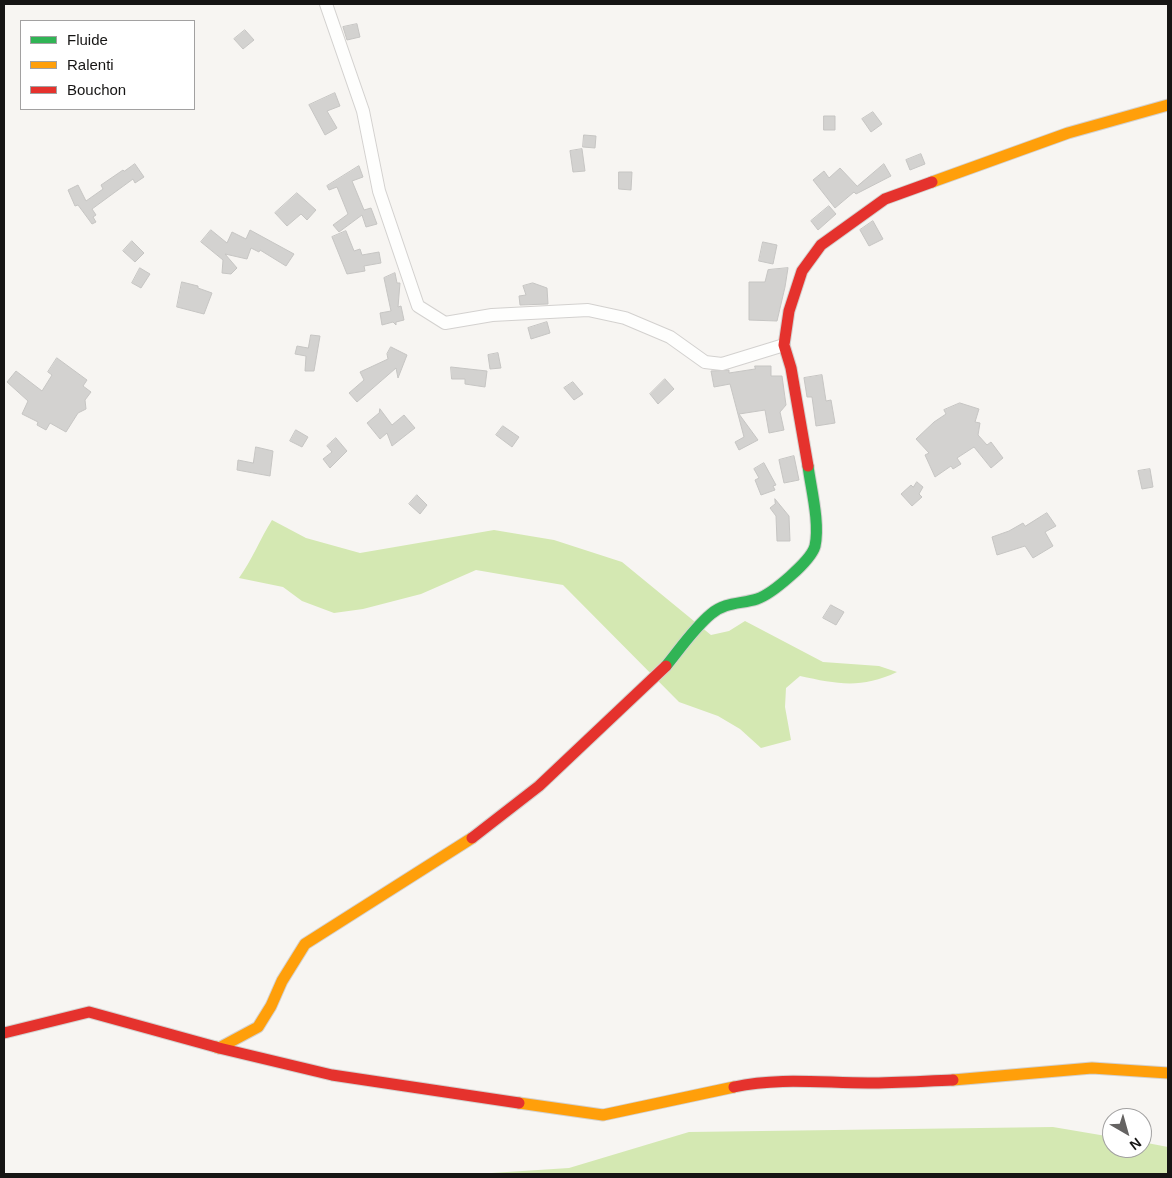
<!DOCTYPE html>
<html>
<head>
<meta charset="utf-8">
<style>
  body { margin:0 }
  #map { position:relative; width:1172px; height:1178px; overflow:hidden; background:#f7f5f2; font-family:Arial,sans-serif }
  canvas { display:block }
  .frame { position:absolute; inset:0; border:5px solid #161514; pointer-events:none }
  .legend { position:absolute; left:20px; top:20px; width:175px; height:90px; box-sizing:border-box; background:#fff; border:1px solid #a2a1a1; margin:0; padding:6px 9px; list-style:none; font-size:15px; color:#161514 }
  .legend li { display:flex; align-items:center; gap:10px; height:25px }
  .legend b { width:25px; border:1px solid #a2a1a1 }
  .north { position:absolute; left:1102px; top:1108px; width:50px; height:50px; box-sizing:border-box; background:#fff; border:1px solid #a2a1a1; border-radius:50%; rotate:142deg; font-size:14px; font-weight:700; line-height:20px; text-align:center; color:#161514 }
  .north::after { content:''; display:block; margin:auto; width:18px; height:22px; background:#656362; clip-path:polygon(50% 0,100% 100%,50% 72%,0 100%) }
</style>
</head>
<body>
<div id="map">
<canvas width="1172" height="1178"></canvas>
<div class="frame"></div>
<ul class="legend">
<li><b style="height:6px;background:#30b455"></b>Fluide</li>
<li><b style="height:6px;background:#ff9f0a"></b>Ralenti</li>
<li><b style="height:6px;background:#e5322d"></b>Bouchon</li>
</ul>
<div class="north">N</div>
</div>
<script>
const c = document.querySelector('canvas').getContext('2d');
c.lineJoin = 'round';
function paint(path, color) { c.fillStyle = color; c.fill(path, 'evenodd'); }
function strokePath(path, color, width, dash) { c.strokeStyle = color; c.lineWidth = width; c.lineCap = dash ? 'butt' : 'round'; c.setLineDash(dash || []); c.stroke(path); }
paint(new Path2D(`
  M272 520 306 538 360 553 494 530 554 540 622 562 711 635 729 631 745 621 823 662 879 666 897 672C861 689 837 684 800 676L786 688 785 707 791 740 761 748 740 729 718 716 679 702 563 585 476 570 421 594 363 609 334 613 302 601 283 587 239 578C252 560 260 539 272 520Z
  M1053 1127 1112 1137V1148H1142V1142L1168 1147V1174H476L569 1168 689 1132Z`), '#d4e8b2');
const building = new Path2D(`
  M357 24 360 37 347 40 343 27Z
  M245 30 254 40 243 49 234 39Z
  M335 93 340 106 327 111 337 128 325 135 309 105Z
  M873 112 882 124 871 132 862 119Z
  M824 116H835V130H824Z
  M584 135 596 136 595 148 583 147Z
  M582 149 585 171 573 172 570 151Z
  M921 154 925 164 910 170 906 160Z
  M135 164 144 177 135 183 133 179 92 209 96 215 93 217 96 222 92 224 78 205 75 206 68 190 78 185 86 201 103 189 101 185 123 170 124 171Z
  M884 164 891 176 856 194 854 192 835 208 813 180 824 171 829 178 840 168 857 186Z
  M359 166 363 177 352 181 364 210 371 208 377 224 366 227 362 215 339 232 333 225 348 214 337 187 329 190 327 186Z
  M619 172H632L631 190 619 189Z
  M297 193 316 210 307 220 301 214 287 226 275 213Z
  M829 206 836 214 818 230 811 221Z
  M873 221 883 239 869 246 860 230Z
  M211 230 227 243 232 232 246 239 250 230 294 254 286 266 260 250 259 252 251 248 247 259 225 254 237 268 231 274 222 273 223 260 201 242Z
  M346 231 354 251 360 249 362 255 379 252 381 263 364 266 365 271 347 274 332 237Z
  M132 241 144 253 135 262 123 251Z
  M763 242 777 245 773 264 759 261Z
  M140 268 150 274 141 288 132 283Z
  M788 268 785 287 777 321 749 320V282H765L768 270Z
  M395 273 397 283H400L398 307 401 306 404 320 396 322V325L393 322 382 325 380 313 391 311 384 278Z
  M182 282 198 286V288L212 293 204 314 177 307Z
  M533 283 547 288 548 304 520 305 519 296 526 295 523 286Z
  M547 322 550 333 531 339 528 328Z
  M311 335 320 336 314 371H305L306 356 295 354 297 346 308 348Z
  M391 347 407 355 398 378 396 368 357 402 349 393 364 380 360 372 388 359 387 354Z
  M498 353 501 368 490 369 488 355Z
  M57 358 87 380 83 386 91 392 85 400 86 409 78 413 66 432 50 423 46 430 37 425 38 422 22 414 28 401 7 382 16 371 42 391 52 375 48 372Z
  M755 366H771V376H782L786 405 780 412 784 430 769 433 765 410 739 414 758 440 739 450 735 442 744 437 730 384 714 387 711 371 729 370V373L755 369Z
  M451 367 487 371 485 387 465 384V379H452Z
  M822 375 826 401 831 400 835 423 816 426 812 397H807L804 378Z
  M665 379 674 389 658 404 650 394Z
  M573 382 583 394 574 400 564 388Z
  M960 403 979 409 975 422 980 423 978 435 987 445 991 442 1003 458 991 468 974 447 957 458 961 464 953 469 951 466 935 477 925 455 929 453 916 439 934 422 946 414 944 410Z
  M380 409 392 425 404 415 415 428 392 446 387 433 380 439 367 423 379 413Z
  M503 426 519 437 512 447 496 435Z
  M296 430 308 437 302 447 290 441Z
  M336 438 347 451 330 468 323 459 332 452 327 446Z
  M256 447 273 451 270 476 237 470 238 460 253 463Z
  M794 456 799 480 784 483 779 460Z
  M764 463 776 485 773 486 775 490 761 495 755 480 759 478 754 469Z
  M1150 469 1153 487 1142 489 1138 471Z
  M917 482 923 487 919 494 922 497 912 506 901 494 911 485 913 487Z
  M417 495 427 505 420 514 409 504Z
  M775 499 789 516 790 541H777L776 516 770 508 775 504Z
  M1047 513 1056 526 1045 532 1053 546 1033 558 1025 546 997 555 992 537 1009 531 1023 523 1025 526Z
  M831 605 844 612 836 625 823 618Z`);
paint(building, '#d3d2d0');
strokePath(building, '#c6c5c3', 1);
const street = new Path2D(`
  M326 4 363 111 379 191 418 306 445 323 492 315 588 310 625 318 670 337 705 362 722 364 784 345`);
const fast = new Path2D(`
  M666 666C680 649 694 628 711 614 725 602 741 604 757 599 772 594 811 561 815 546 820 523 811 489 808 466`);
const slow = new Path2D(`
  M932 182 1068 133 1168 105
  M216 1047 219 1048 258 1027 271 1006 282 981 305 944 472 838
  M953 1080 1092 1068 1168 1073
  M519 1103 603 1115 734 1087`);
const jam = new Path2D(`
  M808 466 791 368 784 345 789 311 802 271 821 245 885 199 932 182
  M472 838 539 786 666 666
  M4 1033 89 1012 216 1047
  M219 1048 332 1075 519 1103
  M734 1087C779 1077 823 1083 868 1083 896 1083 925 1081 953 1080`);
strokePath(street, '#d3d1cf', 14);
strokePath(fast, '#d3d1cf', 13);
strokePath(slow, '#d3d1cf', 13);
strokePath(jam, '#d3d1cf', 13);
strokePath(street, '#fefefd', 12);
strokePath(fast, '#30b455', 11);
strokePath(slow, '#ff9f0a', 11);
strokePath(jam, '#e5322d', 11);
</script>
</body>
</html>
